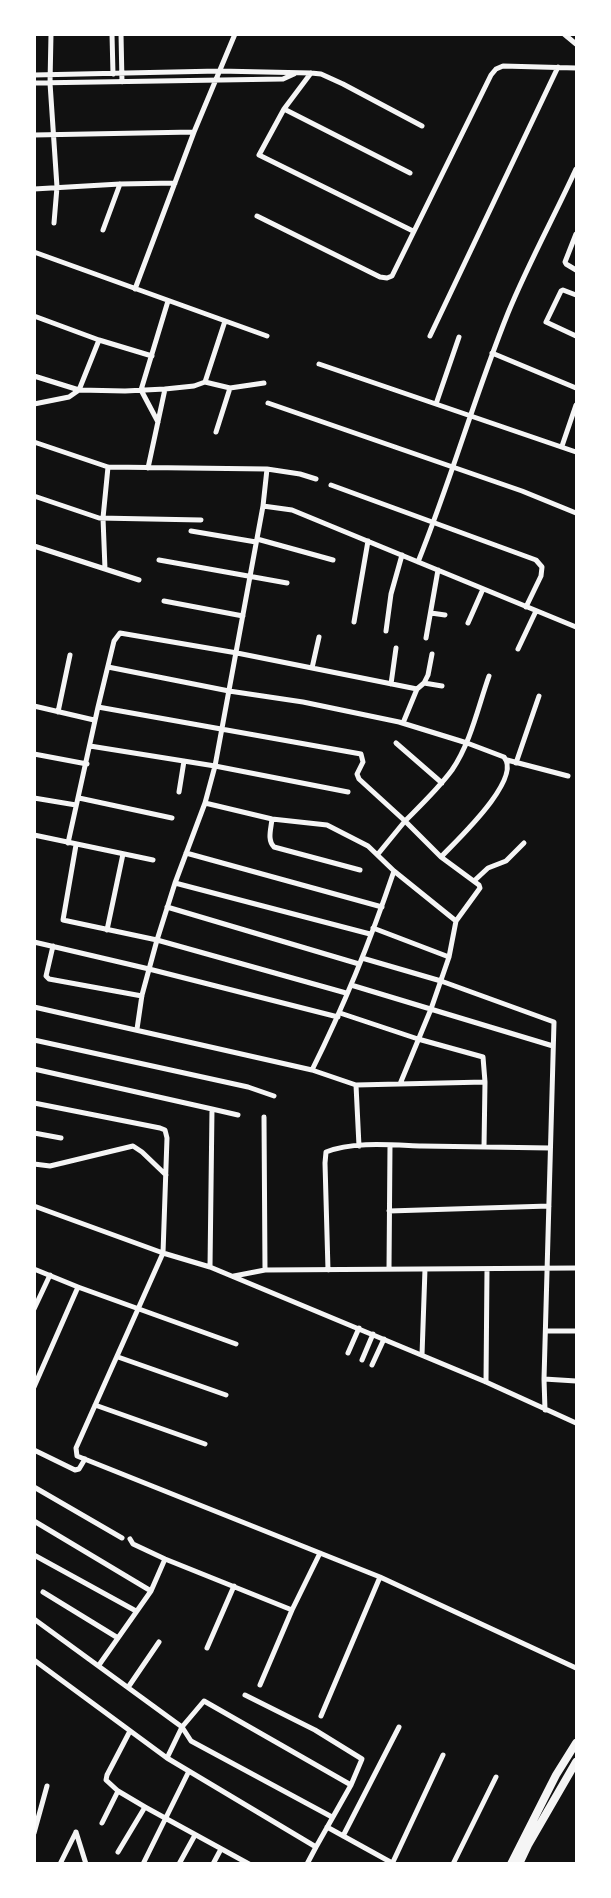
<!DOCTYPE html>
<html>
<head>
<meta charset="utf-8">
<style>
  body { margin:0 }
  #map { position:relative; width:611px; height:1898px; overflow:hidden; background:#111; font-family:Cabin,sans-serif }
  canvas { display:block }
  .frame { position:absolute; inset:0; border:36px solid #fff; pointer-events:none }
</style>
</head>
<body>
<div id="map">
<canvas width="611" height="1898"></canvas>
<div class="frame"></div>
</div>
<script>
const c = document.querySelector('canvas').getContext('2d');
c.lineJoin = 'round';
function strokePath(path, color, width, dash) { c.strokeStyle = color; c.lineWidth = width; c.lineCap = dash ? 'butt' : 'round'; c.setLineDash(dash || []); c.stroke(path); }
strokePath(new Path2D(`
  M51 34 50 83 57 187 54 223
  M112 34 113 74
  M121 34 122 82
  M564 34 576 44
  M311 73 284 109 259 155 413 231
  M34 75 219 71 311 73 321 74 343 84 422 126
  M34 83 283 79 294 74
  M284 109 410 173
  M34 135 194 132
  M34 189 120 184 175 183
  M257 216 380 277 387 278 392 276 491 75 496 69 503 66 576 68
  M103 230 120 184
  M576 234 565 262 566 264 576 270
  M34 252 267 336
  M135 289 194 132 235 34
  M576 295 563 290 561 291 546 322 576 336
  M34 316 99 340 79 390 34 376
  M430 336 558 67
  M99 340 152 356
  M492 353 576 388
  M319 364 576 452
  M205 382 230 388 264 383
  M268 403 522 491 576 513
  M34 404 69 397 79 390 125 391 165 389 194 386 205 382 225 321
  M436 404 459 337
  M158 422 141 390 168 301
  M216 432 230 388
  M34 442 108 467 267 469
  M562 446 576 405
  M148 468 165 389
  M331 485 536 560 542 567 541 576 526 607
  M34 496 99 518 201 520
  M263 506 267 469 300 474 316 479
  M191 531 256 542
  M257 539 333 560
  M34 546 139 580
  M159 560 287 583
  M418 562C451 480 475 395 508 313 528 264 554 217 576 169
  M105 569 103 518 108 467
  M164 601 243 616
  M431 613 445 615
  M354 622 368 541
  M468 623 483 589
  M386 631 391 594 402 555
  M426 638 438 570
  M518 649 536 611
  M108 667 229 691 303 702 399 722 467 743 504 757C523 779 456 841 441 857
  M312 668 319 637
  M424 683 442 686
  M391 684 396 648
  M34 706 94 720
  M98 707 114 641 120 633 237 653 417 689
  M58 712 70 655
  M403 723 417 689 424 683 428 675 432 654
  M396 743 442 783
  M90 746 215 766 348 792
  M34 754 87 764
  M507 760 568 776
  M516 763 539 696
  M179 792 184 761
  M34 798 76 805
  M79 798 172 818
  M205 803 272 819 327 825 368 846 394 871 456 921
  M272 819C271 829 267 840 274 847L360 870
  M34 835 153 860
  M68 843 98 707 361 754 363 762 357 774 359 779 405 821 378 854
  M76 845 63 920 157 940 346 993
  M186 853 382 907
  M474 881 488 868 506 861 524 843
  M175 883 370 934
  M167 907 359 964
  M373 928 449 957
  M107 930 123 854
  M34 942 149 969 338 1017
  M53 946 46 976 49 979 142 996
  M362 958 441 981 554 1022 544 1379 545 1410
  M351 985 553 1046
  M34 1007 312 1070 356 1085 485 1082
  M340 1013 418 1039 483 1057 485 1082 484 1147
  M137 1029 142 995 157 940 175 883 205 803 215 766 263 506 292 510 576 627
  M34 1040 248 1087 274 1096
  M34 1069 212 1109
  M312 1070C344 1006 371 939 394 871
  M400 1084 431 1009 449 957 456 921 480 888 479 885 441 857 405 821C421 805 438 789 452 770 471 742 478 707 489 676
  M356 1085 359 1146
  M34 1103 160 1128 165 1130 167 1138 163 1253 76 1448 77 1456 380 1577 576 1668
  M264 1117 265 1270
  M34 1133 61 1138
  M34 1164 50 1166 133 1146 142 1152 166 1175
  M34 1206 163 1253 210 1267 486 1382 576 1423
  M389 1211 549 1206
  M210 1267 212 1109 238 1115
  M34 1269 78 1287 236 1344
  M389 1269 390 1145
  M328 1270 325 1163 326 1152C353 1141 393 1145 422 1146 465 1147 507 1147 550 1148
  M234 1276 265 1270 576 1268
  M34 1309 50 1275
  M546 1331H576
  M348 1353 359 1328
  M422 1355 425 1269
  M118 1357 226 1395
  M362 1360 373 1334
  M372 1365 384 1339
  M544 1379 576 1381
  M486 1382 487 1269
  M34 1387 78 1287
  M95 1405 205 1444
  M34 1450 75 1470 79 1469 85 1459
  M34 1487 122 1538
  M34 1521 151 1591
  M130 1539 133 1544 165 1559 292 1610
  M34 1555 136 1611
  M43 1592 118 1638
  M34 1619 182 1727 191 1741 332 1817
  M207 1648 234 1586
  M34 1660 167 1758 316 1847 351 1785 362 1759 315 1730 245 1695
  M99 1665 151 1591 165 1559
  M260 1685 292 1610 320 1553
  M129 1686 159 1642
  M321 1716 380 1577
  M130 1731 107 1775 106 1780 118 1791 145 1807 249 1864
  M167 1758 182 1727 204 1701 351 1785
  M102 1823 118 1791
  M327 1827 394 1864
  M76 1832 86 1864
  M34 1833 47 1786
  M343 1836 399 1727
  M118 1852 145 1807
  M60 1864 76 1832
  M143 1864 189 1771
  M179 1864 195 1835
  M213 1864 221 1849
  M307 1864 316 1847
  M392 1864 443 1755
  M453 1864 496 1777`), '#f5f5f5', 5);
strokePath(new Path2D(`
  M511 1864 556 1775 576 1743
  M519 1864 528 1845 576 1762`), '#f5f5f5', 8);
</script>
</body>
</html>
